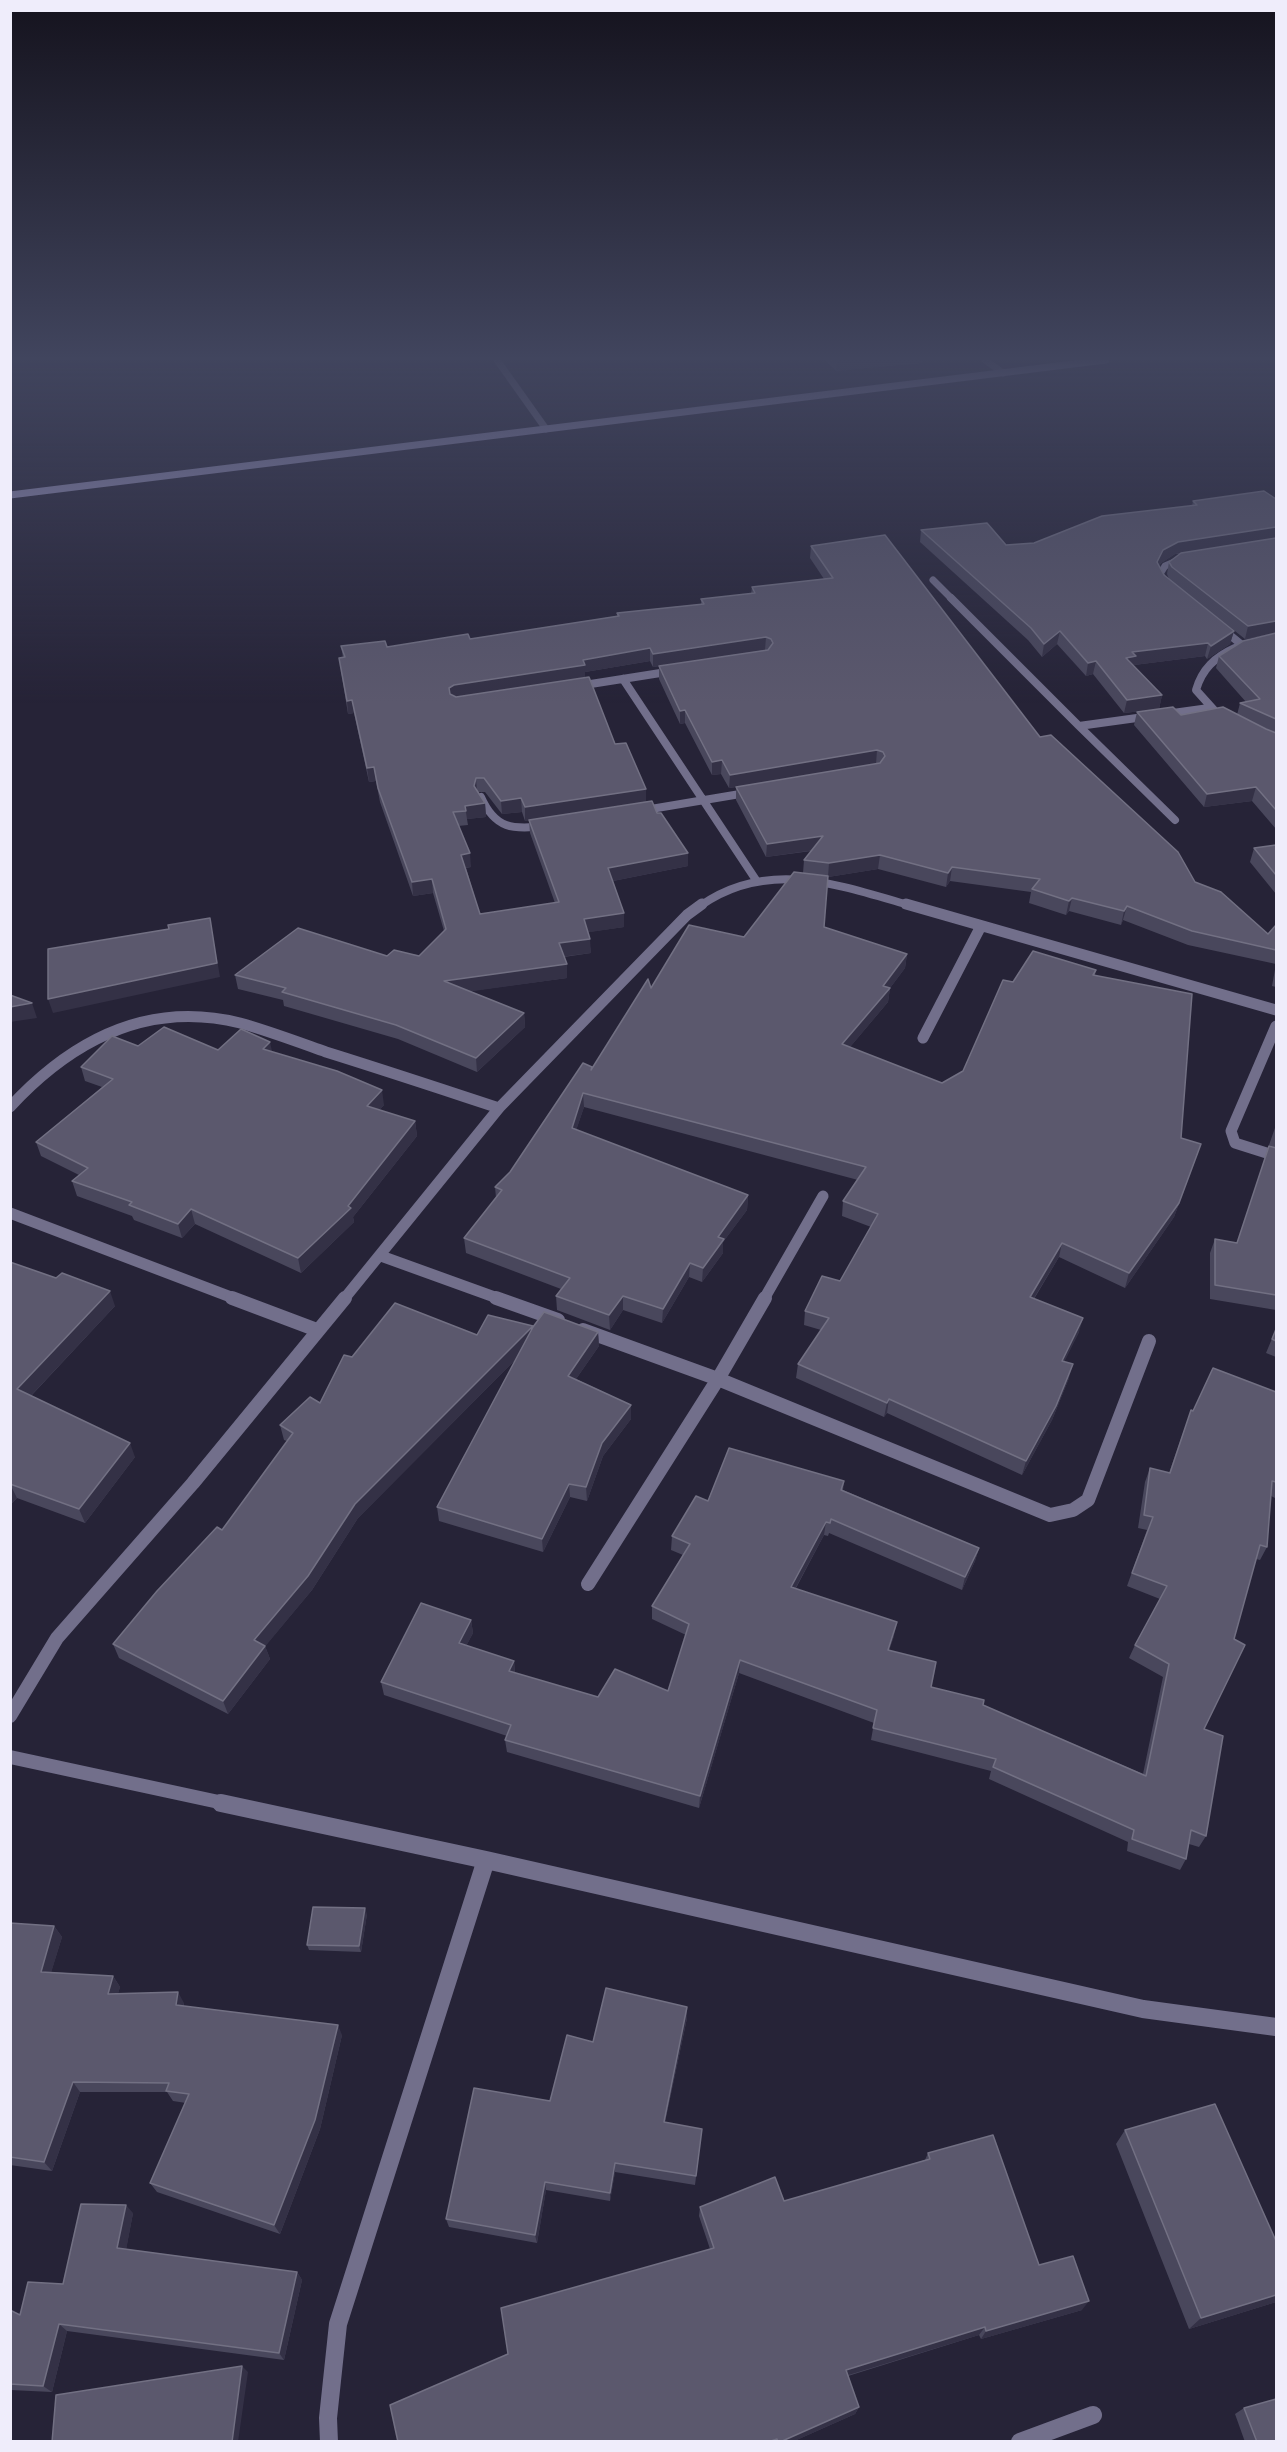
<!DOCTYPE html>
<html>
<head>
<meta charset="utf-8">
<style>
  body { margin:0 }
  #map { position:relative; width:1287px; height:2452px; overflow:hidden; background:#262337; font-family:"IBM Plex Sans",sans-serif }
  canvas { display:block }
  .frame { position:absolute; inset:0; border:12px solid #efedfb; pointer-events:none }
</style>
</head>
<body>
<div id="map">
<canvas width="1287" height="2452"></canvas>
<div class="frame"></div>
</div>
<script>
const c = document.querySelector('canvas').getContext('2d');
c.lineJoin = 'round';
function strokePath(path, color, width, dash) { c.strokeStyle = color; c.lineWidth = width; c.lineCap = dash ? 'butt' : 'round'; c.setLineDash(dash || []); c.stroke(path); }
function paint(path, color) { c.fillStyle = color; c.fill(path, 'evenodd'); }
strokePath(new Path2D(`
  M497 360 546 429
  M985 360 1003 373
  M933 580 953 600
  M1167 585 1160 574 1165 566 1184 558`), '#726f8b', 7);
strokePath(new Path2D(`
  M951 598 1079 726
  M1220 627 1242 645
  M623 679 756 880
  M578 686 673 671
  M1214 710 1196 690C1202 669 1215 657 1235 648
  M481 797C495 829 513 830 545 826
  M639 811 752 792
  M1175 820 1079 726 1209 708
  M700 906C768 858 839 885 912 906`), '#726f8b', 8);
strokePath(new Path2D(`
  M906 904 1276 1010
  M1276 1026 1231 1131 1235 1143 1276 1156
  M923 1038 981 926
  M10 1107C72 1040 147 1000 240 1023 269 1031 298 1042 326 1052 384 1070 441 1089 499 1108
  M10 1213 236 1299
  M381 1256 500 1299
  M344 1299 499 1108 687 915 702 904
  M764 1299 823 1196`), '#726f8b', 11);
strokePath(new Path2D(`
  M232 1298 317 1330
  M496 1298 558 1320
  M583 1330 718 1379 1050 1515 1073 1510 1088 1500 1149 1341
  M588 1584 718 1379 765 1298
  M10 1716 57 1638 193 1483 345 1298
  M10 1757 228 1804`), '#726f8b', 14);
strokePath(new Path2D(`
  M221 1803 486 1860 1143 2009 1276 2027
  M329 2442 328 2418 338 2324 486 1860
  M1020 2442 1093 2415`), '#726f8b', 18);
strokePath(new Path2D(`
  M10 495 1106 360`), '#9e99c4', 7);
paint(new Path2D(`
  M825 360H922V363L836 371Z
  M1276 499V829L1252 801 1204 807 1134 725 1137 712 1181 715H1237L1240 703 1246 702 1216 668 1219 656 1276 633 1245 639 1187 593 1234 631 1230 644 1207 659 1205 656 1134 665V666L1162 695 1159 709 1124 713 1093 674 1086 676 1057 644 1042 657 1028 640 920 542 921 530 1006 545 1034 543 1192 506 1193 501ZM1175 554H1180L1169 562 1167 574 1169 579 1164 575 1159 566 1161 563Z
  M811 546 1040 737 1195 882 1268 934 1276 925V987L1272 986 1276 964 1188 945 1123 920 1121 925 1069 911 1066 915 1029 903 1031 892 950 881 946 887 878 869 828 877 824 927 907 954 905 968 890 988 888 1002 850 1047 942 1083 963 1071 1013 982 1096 970 1095 975 1181 1138 1196 1158 1174 1217 1125 1288 1059 1257 1034 1299 1079 1332 1064 1361 1069 1378 1052 1420 1022 1475 887 1413 884 1417 796 1378 798 1364 821 1330 804 1325 805 1311 840 1281 871 1227 842 1216 843 1201 858 1180 584 1107 576 1130 748 1195 747 1210 723 1242V1253L702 1282 689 1277 662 1323 623 1310 610 1330 557 1310 556 1296 561 1289 466 1253 464 1238 496 1198 495 1187 510 1172 592 1068 651 988 744 937 803 873 804 860 811 851 766 857 736 800V787L729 788 721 774 712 775 685 723 680 724 659 679V666L765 650 653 667 650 661 585 672V677L615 744 646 802 688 853V866L613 881 624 913V927L588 932 591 953 564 957 567 964V978L470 991 524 1013 525 1027 477 1072 398 1039 284 1006 283 1000 238 989 235 975 387 956H419L444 931 433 893 413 896 380 802 376 781 369 782 354 713 348 714 339 658H343L341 646 387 647 470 639 617 616V613L701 604V599L751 594 752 587 824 579 810 558ZM478 792H485L502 814 522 812 525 821 529 820 530 833 555 903 480 914 466 868 471 867 458 826 468 825 467 819 486 817 485 803Z
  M1276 845V894L1250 862 1254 848Z
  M138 1046 272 1052 384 1105 379 1110 415 1121 417 1136 353 1217 354 1222 301 1273 195 1224 182 1238 134 1220 132 1216 77 1196 72 1181 79 1175 41 1156 36 1142 102 1087 85 1081 81 1067Z
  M1276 1125V1310L1210 1299V1253L1215 1239 1237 1243 1269 1146 1274 1147 1269 1145Z
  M10 1262 115 1306 31 1396 135 1457 85 1523 17 1498 10 1505Z
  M533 1326 598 1332 599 1346 576 1379 631 1405V1419L603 1456 587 1501 570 1497 543 1552 439 1521 437 1507 516 1359 358 1518 312 1590 265 1646 270 1659 228 1714 119 1658 113 1644 222 1530 287 1441 284 1440 280 1425 320 1403 352 1357Z
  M1276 1329V1357L1266 1353Z
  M1276 1391V1494L1275 1498 1271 1496 1267 1547 1260 1560 1256 1559 1204 1729 1206 1836 1199 1847 1189 1844 1186 1859 1180 1870 1127 1851 1128 1842 989 1779 991 1771 871 1740 874 1723 739 1673 699 1808 507 1752 505 1740 507 1736 384 1695 381 1682 471 1620 473 1633 466 1646 514 1661 515 1673 598 1697 668 1691 686 1635 652 1619V1606L683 1555 671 1550 672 1536 708 1501 844 1481 843 1490 979 1548 975 1561 962 1590 829 1533 828 1536 824 1535 796 1588 894 1636 889 1650 931 1687 983 1705 1143 1774 1163 1677 1129 1658 1135 1645 1160 1599 1127 1586 1147 1530 1138 1528 1145 1482 1150 1468 1169 1473 1191 1410 1193 1411 1276 1393Z
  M367 1914 361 1952 309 1950 307 1945Z
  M10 1923 54 1926 62 1937 51 1972 113 1976 120 1987 118 1993 184 2003V2006L342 2035 320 2129 280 2234 157 2192 150 2183 186 2103 173 2101 167 2092H80L52 2171 10 2165Z
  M687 2007V2018L665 2122 702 2129 695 2185 615 2172 610 2201 546 2190 537 2243 449 2227 446 2219 550 2101 593 2042Z
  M1125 2130 1276 2241V2302L1189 2329 1116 2144Z
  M928 2153 1039 2265 1082 2310 981 2339 979 2335 848 2376 859 2407 855 2414 792 2442H398L508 2354 710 2249 699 2216 700 2207 784 2201 925 2160Z
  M133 2213 126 2249 297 2272 302 2280 284 2360 67 2331 52 2392 10 2390V2310L20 2315 63 2284Z
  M1244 2408 1276 2442H1245L1235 2414Z`), '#49475c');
paint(new Path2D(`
  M837 360H922V363L836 371Z
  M1276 527V533L1275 538 1175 554 1161 563 1154 574 1157 562 1163 550 1178 542Z
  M1276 621V627L1275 633 1245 639 1248 626Z
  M1060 631 1057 644 1042 657 1044 644Z
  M1234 631 1230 644 1207 659 1211 646Z
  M766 637 765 650 653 667V654Z
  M1208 643 1205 656 1134 665 1133 669 1126 658 1132 652Z
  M650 648V661L585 672V678L450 701 449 688 454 685 583 660Z
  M1096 661 1093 674 1086 676 1088 663Z
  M1162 695 1159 709 1124 713 1127 700Z
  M352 700 354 713 348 714 347 701Z
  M685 710V723L680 724V711Z
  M877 750 876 764 729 788 730 775Z
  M722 760 721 774 712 775V762Z
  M374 767 376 781 369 782 367 768Z
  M476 778 477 792 474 786Z
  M1256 787 1252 801 1204 807 1207 794Z
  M646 789V802L525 821V807Z
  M521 798 522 812 502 814 501 801Z
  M485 803 486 817 467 819 465 806Z
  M823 836 822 849 766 857 767 844Z
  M470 853 471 867 463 868 461 855Z
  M688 853V866L608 882V868Z
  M880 855 878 869 828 877 829 863Z
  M952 867 950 881 946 887 948 873Z
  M432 879 433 893 413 896 412 882Z
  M1072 898 1069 911 1066 915 1069 901Z
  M1127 906 1123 920 1121 925 1124 911Z
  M624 913V927L584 933V919Z
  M210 918 220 977 53 1013 48 999Z
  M590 939 591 953 560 957 559 943Z
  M907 954 905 968 890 988 888 1002 840 1059 842 1044 883 986Z
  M567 964V978L445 995 444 981Z
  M32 1003 37 1018 10 1022V1007Z
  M524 1013 525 1027 477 1072 476 1058Z
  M270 1042 273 1056 263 1049Z
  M382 1090 384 1105 369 1121 367 1106Z
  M583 1093 584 1107 572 1143V1128Z
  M415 1121 417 1136 353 1217 354 1222 301 1273 298 1258 348 1206Z
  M1201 1144 1174 1217 1125 1288 1129 1273Z
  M748 1195 747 1210 723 1242V1253L702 1282 703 1268 718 1237Z
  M191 1209 195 1224 182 1238 178 1224Z
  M1062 1243 1059 1257 1026 1311 1030 1297Z
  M690 1263 689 1277 662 1323 663 1309Z
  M110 1291 115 1306 24 1403 17 1389Z
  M623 1296V1310L610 1330 609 1315Z
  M1083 1318 1079 1332 1058 1375 1062 1361Z
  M533 1326 534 1341 358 1518 312 1590 259 1654 254 1640 355 1504Z
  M598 1332 599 1346 569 1389 568 1376Z
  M1073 1364 1069 1378 1052 1420 1022 1475 1026 1461Z
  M889 1399 887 1413 884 1417 887 1403Z
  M631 1405V1419L603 1456 587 1501 586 1487 602 1443Z
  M130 1443 135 1457 85 1523 79 1509Z
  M10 1484 17 1498 10 1505Z
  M569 1484 570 1497 543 1552 542 1539Z
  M826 1522 824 1535 789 1600 791 1587Z
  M979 1548 975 1561 962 1590 965 1577Z
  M471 1620 473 1633 461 1656 459 1643Z
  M897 1622 894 1636 885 1663 888 1650Z
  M265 1646 270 1659 228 1714 223 1701Z
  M740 1660 739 1673 699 1808 700 1796Z
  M514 1661 515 1674 509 1671Z
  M365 1908 367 1914 361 1952 359 1946Z
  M54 1926 62 1937 48 1983 41 1972Z
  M113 1976 120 1987 115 2004 108 1994Z
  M178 1992 184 2003 182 2015 176 2005Z
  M687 2007V2018L663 2131 664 2122Z
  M338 2025 342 2035 320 2129 280 2234 274 2225Z
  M73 2082 80 2092 52 2171 44 2162Z
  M615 2163V2172L610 2201V2193Z
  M545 2182 546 2190 537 2243 535 2235Z
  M126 2205 133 2213 125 2256 117 2248Z
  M297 2272 302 2280 284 2360 279 2353Z
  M1276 2295V2302L1189 2329 1201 2318Z
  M1089 2301 1082 2310 981 2339 986 2331Z
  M59 2324 67 2331 52 2392 43 2386Z
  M985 2327 979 2335 842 2377 846 2370Z
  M242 2366 248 2372 238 2442H232Z
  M859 2407 855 2414 792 2442H780Z`), '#343146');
const building = new Path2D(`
  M1264 491 1276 499V527L1178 542 1163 550 1157 562 1164 575 1234 631 1211 646 1208 643 1132 652 1136 656 1126 658 1162 695 1127 700 1096 661 1088 663 1060 631 1044 644 1031 628 921 530 987 523 1006 545 1034 543 1102 516 1197 505 1193 501Z
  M885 535 1040 737 1051 735 1178 852 1195 882 1221 892 1268 934 1276 925V950L1192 931 1127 906 1124 911 1072 898 1069 901 1032 889 1040 879 952 867 948 873 880 855 829 863 804 860 823 836 767 844 736 787 880 763 885 756 883 752 877 750 730 775 722 760 712 762 685 710 680 711 659 666 768 650 773 643 771 639 766 637 653 654 650 648 583 660 585 665 454 685 449 688 450 694 456 697 589 677 615 744 626 743 646 789 525 807 521 798 501 801 484 778H476L474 786 485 803 465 806 466 811 453 812 470 853 461 855 480 914 559 902 529 820 652 801 657 813H661L688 853 608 868 624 913 584 919 590 939 559 943 567 964 444 981 524 1013 476 1058 396 1025 282 992 286 988 235 975 298 928 387 956 394 950 419 956 446 929 432 879 412 882 378 788 374 767 367 768 352 700 347 701 339 658 345 657 341 646 385 641 387 647 468 634 470 639 619 616 617 613 704 604 701 599 755 593 752 587 833 578 811 546Z
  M1276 538V621L1248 626 1172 567 1169 562 1181 553Z
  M1276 633V719L1240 703 1260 699 1219 656 1243 641Z
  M1173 707 1181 715 1223 707 1266 729 1276 733V810L1256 787 1207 794 1137 712Z
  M1276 845V875L1254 848Z
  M794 872 828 876 824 927 907 954 883 986 890 988 842 1044 942 1083 963 1071 1003 980 1013 982 1033 951 1096 970 1093 975 1192 994 1181 1138 1201 1144 1179 1203 1129 1273 1062 1243 1030 1297 1083 1318 1062 1361 1073 1364 1056 1406 1026 1461 889 1399 887 1403 798 1364 829 1318 805 1311 822 1276 840 1281 878 1214 843 1201 866 1167 583 1093 572 1128 748 1195 718 1237 724 1239 703 1268 690 1263 663 1309 623 1296 609 1315 556 1296 570 1278 464 1238 502 1190 495 1187 510 1172 583 1063 592 1067 591 1070 648 979 651 988 689 925 744 937Z
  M210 918 217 963 48 999V949L169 929 168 925Z
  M10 995 32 1003 10 1007Z
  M164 1027 218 1050 241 1029 270 1042 263 1049 337 1071 382 1090 367 1106 415 1121 348 1206 351 1208 298 1258 191 1209 178 1224 129 1205 132 1202 72 1181 88 1168 36 1142 113 1079 81 1067 112 1036 138 1046Z
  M1269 1146 1276 1148V1295L1215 1285V1239L1237 1243Z
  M10 1262 56 1278 62 1273 110 1291 17 1389 130 1443 79 1509 10 1484Z
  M395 1303 477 1335 488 1315 533 1326 355 1504 308 1576 254 1640 265 1646 223 1701 113 1644 157 1591 217 1527 222 1530 293 1433 280 1425 310 1397 320 1403 344 1355 352 1357Z
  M544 1312 598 1332 568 1376 631 1405 602 1443 586 1487 569 1484 542 1539 437 1507 533 1327Z
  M1276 1329V1341L1272 1339Z
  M1213 1368 1276 1392V1482L1272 1481 1267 1547 1260 1545 1234 1639 1245 1645 1204 1729 1223 1736 1206 1836 1191 1830 1186 1859 1132 1839 1134 1830 993 1767 996 1759 873 1728 877 1710 740 1660 700 1796 505 1740 511 1725 381 1682 421 1603 471 1620 459 1643 514 1661 509 1671 598 1697 615 1669 668 1691 689 1624 652 1606 690 1544 672 1536 696 1496 708 1501 729 1448 844 1481 841 1490 979 1548 965 1577 831 1519 830 1523 826 1522 791 1587 897 1622 888 1650 936 1662 931 1687 984 1700 983 1705 1146 1776 1169 1664 1135 1645 1167 1586 1132 1573 1153 1517 1144 1515 1150 1468 1170 1473 1191 1410 1193 1411Z
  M313 1907 365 1908 359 1946 307 1945Z
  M10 1923 54 1926 41 1972 113 1976 108 1994 178 1992 176 2005 338 2025 315 2120 274 2225 150 2183 189 2094 166 2091 169 2083 73 2082 44 2162 10 2157Z
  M606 1988 687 2007 664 2122 702 2129 696 2176 615 2163 610 2193 545 2182 535 2235 446 2219 474 2088 550 2101 567 2035 593 2042Z
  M1215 2104 1276 2241V2295L1201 2318 1125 2130Z
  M993 2135 1039 2265 1073 2256 1089 2301 986 2331 985 2327 846 2370 859 2407 780 2442H778L777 2439 768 2442H398L390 2405 508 2354 501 2308 714 2248 700 2207 775 2177 784 2201 930 2159 928 2153Z
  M81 2204 126 2205 117 2248 297 2272 279 2353 59 2324 43 2386 10 2384V2310L20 2315 28 2282 63 2284Z
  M242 2366 232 2442H52L56 2395Z
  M1276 2399V2442H1257L1244 2408Z`);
paint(building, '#5b586d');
strokePath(building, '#727083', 1.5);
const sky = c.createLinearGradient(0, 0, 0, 704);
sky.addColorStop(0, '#15131e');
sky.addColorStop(0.51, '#41455e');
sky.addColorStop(1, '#41455e00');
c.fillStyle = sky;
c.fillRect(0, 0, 1287, 704);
</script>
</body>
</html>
